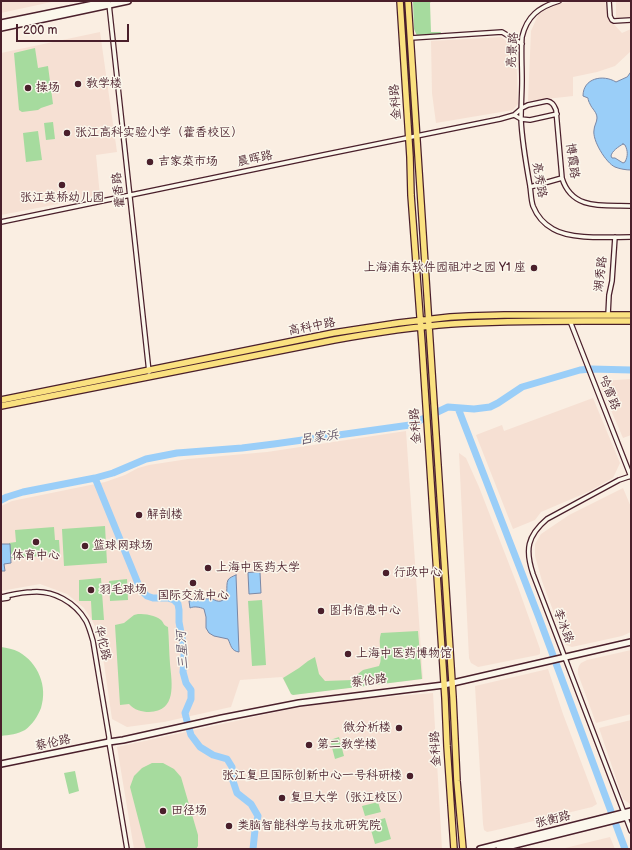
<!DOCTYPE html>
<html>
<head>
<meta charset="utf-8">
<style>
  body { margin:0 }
  #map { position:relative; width:632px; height:850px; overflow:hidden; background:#faeee2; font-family:"Balsamiq Sans",sans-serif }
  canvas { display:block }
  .frame { position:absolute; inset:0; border:2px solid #4a1f2b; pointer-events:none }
  .scale { position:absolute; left:16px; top:24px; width:113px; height:18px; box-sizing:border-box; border:2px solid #4a1f2b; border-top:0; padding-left:5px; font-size:12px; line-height:14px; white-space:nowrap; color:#4a1f2b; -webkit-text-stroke:3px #fbf7ec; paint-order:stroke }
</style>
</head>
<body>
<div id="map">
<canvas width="632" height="850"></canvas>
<div class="frame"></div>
<div class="scale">200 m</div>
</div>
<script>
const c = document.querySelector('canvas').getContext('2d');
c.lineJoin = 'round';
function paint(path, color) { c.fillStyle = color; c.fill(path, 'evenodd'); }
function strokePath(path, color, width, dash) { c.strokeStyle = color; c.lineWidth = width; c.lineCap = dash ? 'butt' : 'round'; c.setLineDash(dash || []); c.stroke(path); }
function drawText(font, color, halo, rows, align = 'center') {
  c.font = font + ' "Balsamiq Sans","LXGW WenKai TC",sans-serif'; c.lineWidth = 3; c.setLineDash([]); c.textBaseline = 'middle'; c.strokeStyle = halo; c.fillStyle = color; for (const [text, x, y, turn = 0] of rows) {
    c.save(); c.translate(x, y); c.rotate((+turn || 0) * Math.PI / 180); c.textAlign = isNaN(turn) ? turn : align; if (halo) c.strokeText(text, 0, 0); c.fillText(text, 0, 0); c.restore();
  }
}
paint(new Path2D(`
  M1 1H56L1 13Z
  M579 1H605L608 18 622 33 631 29V51L615 66 597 72 573 77V96L528 101 531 31 539 13 561 3Z
  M616 1H631V17L616 18Z
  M100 32 117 152 96 155 100 196 1 215V53Z
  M501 37 516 48 518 104 513 110 436 123 432 93 431 41Z
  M631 379V435L623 438 601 387V383L602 381Z
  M593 398 620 463 613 478 588 492 541 512 535 520 513 529 476 435 502 425 504 431Z
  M406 431 423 679 292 695 282 677 240 680 231 707 164 722 127 727 112 719 103 657 98 633 92 620 84 608 67 594 40 584 1 591V506L12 501 105 482 125 475 138 468 149 465 188 459 267 452Z
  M459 453 466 458 479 487 518 587 540 649V654L538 655 478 667 471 663 469 658Z
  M623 488 631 507V632L622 636 572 647 566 645 542 581 535 556V544L541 534 569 515Z
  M631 650V714L596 723 578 674V669L579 666 581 663 587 660Z
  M548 669 563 714 597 804 592 807 492 831 487 832 484 830 483 824 475 686Z
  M433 693 442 849H134L117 747 295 708 350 700Z
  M631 720V804H630L623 799 599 728Z
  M610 837 615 849H561Z`), '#f6e0d3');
paint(new Path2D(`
  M413 1H431L430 3 431 32H441L440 37 421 38 417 36 414 29Z
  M35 48 38 68 48 66 53 104 41 108 38 110 22 112 19 110 14 53Z
  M53 122 55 139 46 140 44 123Z
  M38 131 42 160 26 162 23 133Z
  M105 526 107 563 64 566 62 529Z
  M54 527 55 540H59L60 555 10 558 9 543 16 542 15 530Z
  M101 578 104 620H92L91 601H79V580Z
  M127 579 128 600 110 601 109 581Z
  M262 600 266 665 252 666 248 601Z
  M138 614C146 614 155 615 161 620 164 623 163 625 168 627 169 639 169 652 170 664 172 684 177 711 149 712 142 712 134 710 129 704L120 705 115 625 124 623 134 615Z
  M418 631 422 679 293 695 291 694 283 678 299 668 308 661 315 657 319 674 325 681 353 680V678L363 670 379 666C384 656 377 644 381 633Z
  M1 647C7 648 13 649 19 652 38 663 48 686 41 708 38 716 32 725 25 730 18 734 9 735 1 736Z
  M339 737 344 756 335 759 330 740Z
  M152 763H163L174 769 181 777 198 835V846L196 849H146L130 787 134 776 142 768Z
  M75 771 79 791 69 794 64 773Z
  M378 802 381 812 365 816 362 806Z
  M385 818 391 839 375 844 369 823Z`), '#a6db9e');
const water = new Path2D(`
  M631 72V170C626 170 620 169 615 167 606 163 592 140 594 130 594 126 597 122 597 118 597 112 592 109 590 104 589 102 588 100 588 98L583 96C583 78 603 74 616 82L627 77ZM623 144 625 145C628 151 628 156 625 162L623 163 615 158H612L611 156C612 151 618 147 623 144Z
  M1 544H10L11 563 4 564 5 571H1Z
  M260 572 261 593 249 594 248 573Z
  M236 575 239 652C231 651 231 645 228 639L214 636 209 633 206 628V617L204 609C200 607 194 606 190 608L189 601C196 600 205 598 212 599 215 600 218 602 221 601 230 598 225 586 228 580 229 578 233 576 236 575Z`);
paint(water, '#9acef8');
strokePath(water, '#7a88a6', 1);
strokePath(new Path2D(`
  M458 408 538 615 625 849
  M95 478 139 586 143 592 147 596 153 598H168L174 600 178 604 179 610V622L184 649V660L183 672 186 683 191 690V699L185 713 188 725 191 735 200 747 213 755 227 759 232 767 233 781 237 793 251 804 258 816 255 830 253 849
  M1 500 7 497 23 492 95 478 113 473 146 459 177 453 242 448 274 444 410 425 448 407 474 409 490 407 498 403 522 387 580 370 591 369 631 370`), '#9acef8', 7);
const street = new Path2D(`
  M559 1C539 7 527 16 522 37 521 51 522 66 522 80 522 93 521 106 521 119 522 142 526 164 530 186 531 193 531 200 533 206 537 216 544 224 553 229 571 240 610 237 631 237
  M609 1 610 16 612 20 614 21 631 20
  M109 4 149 372
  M411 38 502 32 522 44
  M514 115 521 119 530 120 557 114
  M530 187 562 178
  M1 222 323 155 500 119 514 115 522 108 528 105 547 101C553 102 554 106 556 110L562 178C572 211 604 205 631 206
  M608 315 609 295 612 281 615 237
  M570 321 631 477
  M631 476 619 480 547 519C527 536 525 550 533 574L631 831
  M1 597C11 595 21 592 32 592 53 590 75 602 86 621 89 627 91 634 93 641L109 737V742L127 849
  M1 599 8 598`);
const secondary = new Path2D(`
  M1 23 108 1
  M1 28 128 1
  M1 764 109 742 123 740 222 718 299 703 444 685 631 642
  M480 849 631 811
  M499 849 631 816`);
const primary = new Path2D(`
  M400 1 410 157 411 195 422 344 445 698 447 746 454 849
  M408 1 453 697 457 781 463 849
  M1 400 333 333 398 323 450 317 469 316 504 315H631
  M1 406 334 340C373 333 412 327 451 324 511 320 571 321 631 321`);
strokePath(street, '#4a1f2b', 6);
strokePath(secondary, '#4a1f2b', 8);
strokePath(primary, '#4a1f2b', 8);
strokePath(street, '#fbf7ec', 3.5);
strokePath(secondary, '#fbf7ec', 5);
strokePath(primary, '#fae180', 5.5);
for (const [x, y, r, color] of [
  [78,84,4,"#4a1f2b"],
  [28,88,4,"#4a1f2b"],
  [67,133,4,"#4a1f2b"],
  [150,162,4,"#4a1f2b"],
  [62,185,4,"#4a1f2b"],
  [534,268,4,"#4a1f2b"],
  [139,515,4,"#4a1f2b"],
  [36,542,4,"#4a1f2b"],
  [85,546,4,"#4a1f2b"],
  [208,568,4,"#4a1f2b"],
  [386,573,4,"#4a1f2b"],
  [193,583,4,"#4a1f2b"],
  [91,590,4,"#4a1f2b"],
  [321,611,4,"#4a1f2b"],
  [348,654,4,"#4a1f2b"],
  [399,728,4,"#4a1f2b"],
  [309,745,4,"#4a1f2b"],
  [410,776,4,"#4a1f2b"],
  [282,798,4,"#4a1f2b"],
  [163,811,4,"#4a1f2b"],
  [229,826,4,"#4a1f2b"]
]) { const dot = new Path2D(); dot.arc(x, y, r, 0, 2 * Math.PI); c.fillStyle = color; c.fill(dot); strokePath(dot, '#fbf7ec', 1.5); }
drawText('12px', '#4a1f2b', '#fbf7ec', [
  ["亮景路",513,50,-86],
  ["金科路",396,102,-94],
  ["晨晖路",255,159,-12],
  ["博霞路",572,161,82],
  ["亮秀路",539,180,80],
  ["藿香路",119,190,-96],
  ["湖秀路",601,274,-83],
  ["高科中路",312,327,-11],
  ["哈雷路",609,393,68],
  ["金科路",416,426,-94],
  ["李冰路",563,626,69],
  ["华佗路",102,643,77],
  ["蔡伦路",369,681,-7],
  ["蔡伦路",53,743,-12],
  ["金科路",436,749,-93],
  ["张衡路",553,820,-14]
]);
drawText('12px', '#4a1f2b', '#fbf7ec', [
  ["教学楼",86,84],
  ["操场",36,88],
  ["张江高科实验小学（藿香校区）",75,133],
  ["吉家菜市场",158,162],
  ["张江英桥幼儿园",62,198,"center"],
  ["上海浦东软件园祖冲之园 Y1 座",526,268,"right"],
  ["解剖楼",147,515],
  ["篮球网球场",93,546],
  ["体育中心",36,556,"center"],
  ["上海中医药大学",216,568],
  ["行政中心",394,573],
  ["羽毛球场",99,590],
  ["国际交流中心",193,596,"center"],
  ["图书信息中心",329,611],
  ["上海中医药博物馆",356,654],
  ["微分析楼",391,728,"right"],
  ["第二教学楼",317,745],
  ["张江复旦国际创新中心一号科研楼",402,776,"right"],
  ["复旦大学（张江校区）",290,798],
  ["田径场",171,811],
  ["类脑智能科学与技术研究院",237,826]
], 'left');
drawText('italic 13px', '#625468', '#fbf7ec', [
  ["吕家浜",319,438,-8],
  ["三星河",183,650,-94]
]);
</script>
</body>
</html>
